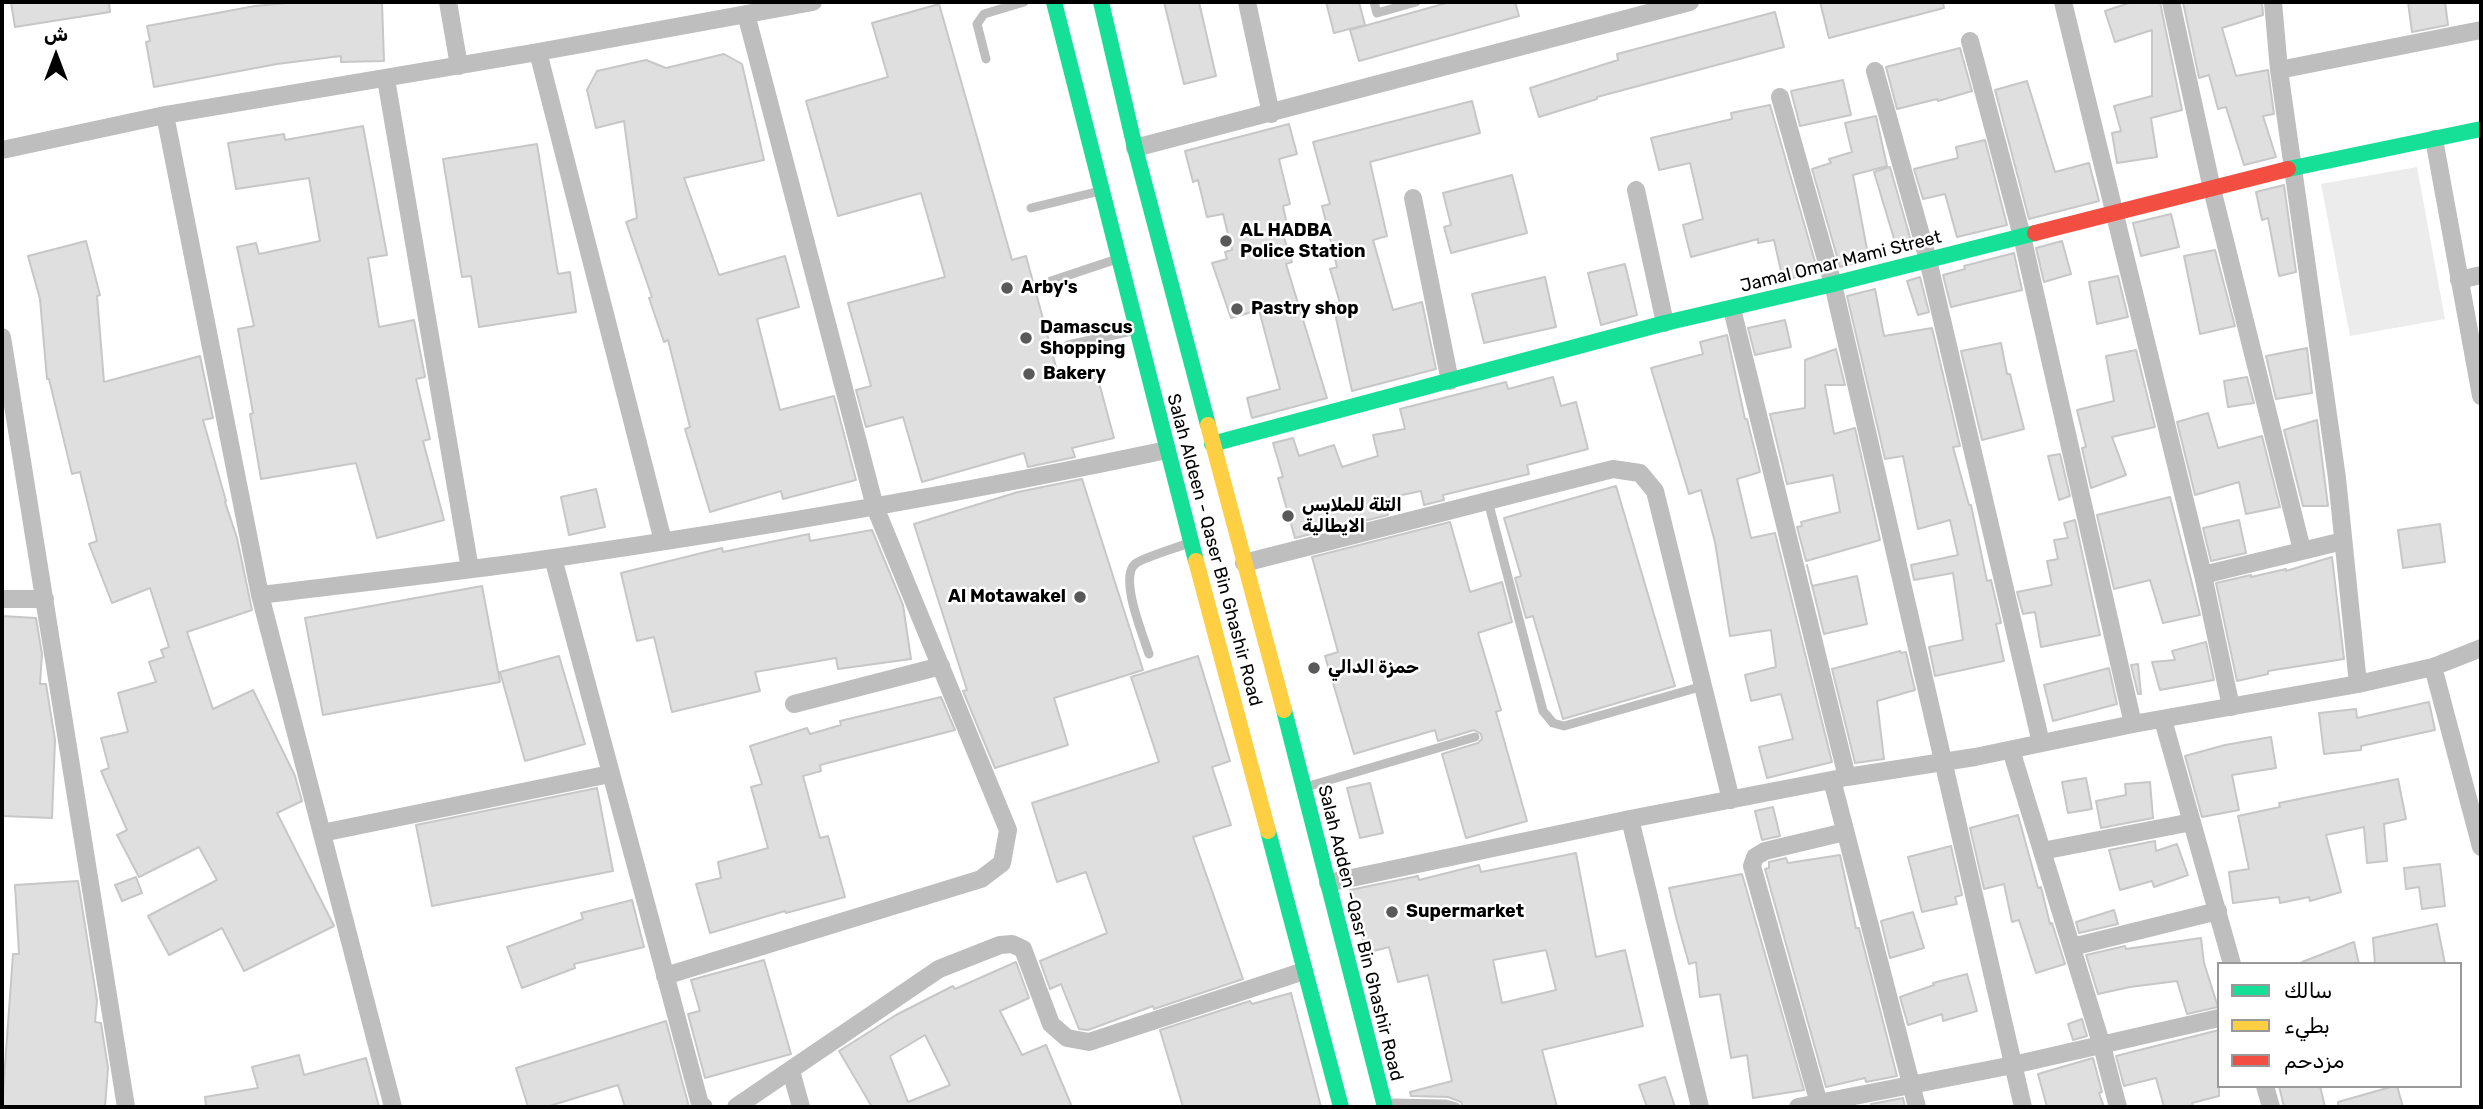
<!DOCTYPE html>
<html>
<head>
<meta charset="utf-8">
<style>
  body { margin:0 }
  #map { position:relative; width:2483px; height:1109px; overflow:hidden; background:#fff; font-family:Rubik,Cairo,sans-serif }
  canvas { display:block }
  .frame { position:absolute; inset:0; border:4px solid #000; pointer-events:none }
  .legend { position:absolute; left:2217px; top:962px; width:245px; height:126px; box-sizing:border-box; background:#fff; border:2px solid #999; margin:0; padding:9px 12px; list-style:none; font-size:21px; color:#000 }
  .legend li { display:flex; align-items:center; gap:14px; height:35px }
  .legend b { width:35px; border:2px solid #999 }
  .north { position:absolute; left:21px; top:21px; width:70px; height:70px; -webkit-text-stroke:5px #fff; paint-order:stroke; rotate:0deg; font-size:19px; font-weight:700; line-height:28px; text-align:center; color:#000 }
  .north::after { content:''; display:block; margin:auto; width:24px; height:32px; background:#000; clip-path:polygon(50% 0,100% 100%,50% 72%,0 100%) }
</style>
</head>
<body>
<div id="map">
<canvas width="2483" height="1109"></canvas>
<div class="frame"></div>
<ul class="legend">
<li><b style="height:9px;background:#16e098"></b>سالك</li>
<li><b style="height:9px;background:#ffcf43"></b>بطيء</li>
<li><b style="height:9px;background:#f24e42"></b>مزدحم</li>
</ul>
<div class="north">ش</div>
</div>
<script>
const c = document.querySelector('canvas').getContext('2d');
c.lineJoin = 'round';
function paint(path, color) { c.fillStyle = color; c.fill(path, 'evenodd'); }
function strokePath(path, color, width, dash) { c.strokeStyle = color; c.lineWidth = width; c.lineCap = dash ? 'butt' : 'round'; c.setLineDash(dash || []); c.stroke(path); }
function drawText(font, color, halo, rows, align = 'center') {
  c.font = font + ' Rubik,Cairo,sans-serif'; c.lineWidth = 5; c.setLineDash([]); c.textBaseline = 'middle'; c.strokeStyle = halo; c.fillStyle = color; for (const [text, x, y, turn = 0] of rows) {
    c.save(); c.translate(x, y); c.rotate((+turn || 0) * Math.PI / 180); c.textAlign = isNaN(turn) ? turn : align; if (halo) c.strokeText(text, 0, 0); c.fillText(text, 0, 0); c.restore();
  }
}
paint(new Path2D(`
  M2417 167 2445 319 2350 336 2321 184Z`), '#ececec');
const building = new Path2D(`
  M11 2H109L110 12 15 27Z
  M297 2H382L384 61 341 62V56L277 64 154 87 146 42 150 41 147 26 255 6Z
  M1164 2H1199L1216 76 1184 84Z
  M1326 2H1359L1365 25 1334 33Z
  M1450 2H1515L1519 16 1359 61 1350 30Z
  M1820 2H1943L1944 8 1829 38Z
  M2132 2H2160L2182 110 2151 118 2157 157 2117 163 2112 133 2121 131 2114 106 2152 96V30L2115 42 2105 11Z
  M2183 2H2262L2263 15 2222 28 2236 76 2268 70 2274 114 2263 116 2276 157 2244 165 2226 107 2218 109 2209 75 2199 78Z
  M2408 2H2445L2448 25 2412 32Z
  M939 4 1012 260 1026 256 1059 378 1095 368 1114 438 1072 448 1075 457 1028 467 1024 453 922 482 903 417 866 427 856 390 871 386 848 303 945 277 921 193 838 216 806 101 888 77 872 23Z
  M1775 12 1784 47 1597 97V99L1539 117 1530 88 1618 60 1617 54Z
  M1960 48 1972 91 1938 101 1937 99 1897 109 1886 67Z
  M724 54 742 64 764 160 684 178 719 275 785 256 799 307 757 319 780 410 834 396 856 480 783 499 781 491 710 512 685 429 690 427 668 340 664 342 649 298 652 297 626 222 637 218 624 121 596 128 587 90 597 71 646 60 666 68Z
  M1843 80 1851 115 1800 126 1791 91Z
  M2027 81 2055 172 2089 163 2099 201 2029 219 1995 90Z
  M1472 101 1480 133 1370 162 1387 236 1373 240 1393 310 1422 302 1436 369 1352 391 1333 304 1340 303 1330 269 1337 267 1322 206 1330 204 1313 142Z
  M1770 105 1818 272 1783 280 1774 240 1758 243V239L1691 257 1683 225 1703 219 1690 163 1659 170 1651 138 1732 119 1731 113Z
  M1876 116 1887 166 1853 175 1869 260 1840 267 1812 169 1831 163 1829 159 1852 152 1845 123Z
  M1289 124 1297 154 1279 159 1290 204 1283 206 1288 230 1282 231 1292 262 1286 264 1327 398 1252 418 1247 398 1280 389 1259 310 1231 318 1212 263 1227 259 1225 252 1232 250 1223 214 1207 217 1198 180 1193 182 1185 151Z
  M363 126 387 255 368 258 379 327 414 320 425 377 416 379 430 439 423 441 444 520 377 538 356 463 261 479 250 414 253 413 238 329 254 326 237 247 256 243 259 254 320 241 309 178 236 189 228 143 284 134 285 140Z
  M1985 140 2007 225 1957 237 1945 194 1923 199 1914 169 1958 158 1956 147Z
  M537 144 558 274 570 272 576 312 479 327 471 276 462 277 443 159Z
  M1890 167 1913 248 1898 252 1874 172Z
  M1512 175 1527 233 1451 253 1444 227 1451 225 1443 193Z
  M2284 185 2296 272 2279 276 2268 218 2262 220 2256 192Z
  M2171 214 2179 247 2141 256 2133 223Z
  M86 241 100 295 97 296 104 382 200 356 213 418 203 420 226 501 225 502 237 538 252 610 187 632 213 709 253 690 295 776 302 801 277 813 334 926 244 971 222 928 169 955 148 916 217 880 199 847 139 877 117 835 127 830 101 771 109 768 101 738 128 732 118 693 156 682 149 662 164 657 161 650 169 647 150 588 112 603 89 544 97 541 80 472 72 474 49 379H47L40 299 28 256Z
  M2062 241 2071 274 2044 282 2036 248Z
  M2215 250 2235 326 2200 334 2184 256Z
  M2014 253 2022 290 1951 307 1943 275 1965 269 1964 266Z
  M1625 264 1637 315 1601 325 1588 273Z
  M2118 276 2128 317 2097 324 2089 282Z
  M1545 277 1556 327 1484 343 1472 294Z
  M1920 277 1929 312 1918 315 1907 281Z
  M1875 289 1884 336 1932 328 1960 446 1953 447 1969 505H1971L1987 581 1991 580 2000 618 2001 623 1996 624 2004 661 1935 676 1929 647 1963 640 1953 573 1914 580 1911 565 1958 555 1950 520 1918 529 1903 456 1885 459 1847 296Z
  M1785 320 1791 347 1755 355 1748 328Z
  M1727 335 1745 419H1747L1760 472 1737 479 1751 538 1775 533 1832 762 1767 778 1759 747 1793 739 1781 694 1751 701 1745 675 1776 667 1771 630 1730 636 1715 542 1701 490 1689 494 1651 368 1703 354 1700 342Z
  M2001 343 2007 374H2010L2024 429 1982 440 1961 351Z
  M2307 348 2312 393 2276 399 2266 356Z
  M1836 349 1845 385H1825L1834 434 1855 428 1880 540 1806 561 1797 527 1802 526 1801 522 1840 512 1833 475 1787 484 1770 414 1805 408V360Z
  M2136 350 2155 427 2112 437 2126 475 2091 488 2082 448 2086 447 2077 410 2114 401 2106 356Z
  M1553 377 1561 406 1576 402 1588 449 1527 465 1529 474 1443 495 1444 500 1424 505 1421 491 1383 499 1388 515 1295 538 1278 478 1283 477 1273 443 1293 438 1299 456 1334 445 1342 467 1378 456 1373 435 1405 429 1400 409 1506 382 1508 389Z
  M2247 377 2254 403 2228 407 2224 381Z
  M2208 413 2218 448 2262 436 2280 507 2246 514 2239 482 2195 495 2177 422Z
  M2317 420 2328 506H2303L2284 430Z
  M2060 454 2070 496 2059 500 2048 456Z
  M1082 479 1143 670 1054 698 1068 745 995 768 963 691 967 690 914 524 1018 492Z
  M1616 486 1675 686 1563 719 1533 616 1526 618 1515 578 1521 576 1504 518Z
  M596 489 605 527 569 535 561 497Z
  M2170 497 2200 615 2163 623 2150 580 2114 589 2097 515Z
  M2075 520 2100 635 2041 647 2035 612 2023 614 2017 592 2052 585 2047 561 2058 559 2054 540 2068 538 2064 523Z
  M2239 520 2246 553 2211 561 2203 528Z
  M1450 522 1470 592 1502 582 1512 622 1478 633 1501 710 1496 712 1527 821 1466 838 1442 754 1478 743 1482 739 1481 734 1474 730 1438 741 1435 730 1354 754 1325 656 1338 652 1312 557Z
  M2440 524 2445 562 2403 568 2398 530Z
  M872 530 903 605 911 659 838 669 836 658 755 672 760 691 672 712 654 637 637 641 621 573 722 548 723 552 809 534 810 541Z
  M2332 557 2344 659 2268 671V674L2237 681 2216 583 2251 575V577L2286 569V571Z
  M1807 565 1812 586 1857 576 1867 624 1824 634Z
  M482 586 500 682 323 715 305 618Z
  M2 616 36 618 42 654 40 684H46L55 740 52 818 2 816Z
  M2206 642 2214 680 2160 690 2152 662 2175 660 2172 651Z
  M1900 651 1901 653 1906 652 1915 690 1877 701 1884 759 1855 763 1832 669Z
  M559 656 585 744 525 761 500 672Z
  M1198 656 1230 761 1212 767 1231 825 1193 837 1243 979 1154 1009 1153 1006 1088 1030 1079 1029 1061 984 1050 989 1040 961 1107 933 1086 872 1057 882 1032 803 1159 762 1131 677Z
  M2138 664 2141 694H2138L2131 665Z
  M2109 668 2117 704 2053 721 2044 685Z
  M941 697 955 730 820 765 821 771 803 776 820 838 828 836 845 897 786 913 785 911 710 933 696 884 721 878 718 862 768 848 751 787 762 784 750 746 807 728 810 734 841 725 840 721Z
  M2429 702 2435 730 2361 746V750L2324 754 2319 713 2356 709 2357 718Z
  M2271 737 2276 768 2232 775 2239 810 2202 817 2185 756 2225 745Z
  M2086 778 2092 809 2068 813 2062 782Z
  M2398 779 2406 819 2384 824 2387 861 2367 863 2364 827 2326 835 2341 892 2310 901 2309 897 2280 903 2279 897 2233 903 2229 872 2249 869 2238 816 2280 807 2279 803Z
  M2150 782 2153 818 2101 828 2096 801 2126 795 2125 784Z
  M1370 783 1383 833 1360 838 1347 788Z
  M597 788 613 871 432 906 416 825Z
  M1773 807 1780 836 1762 840 1755 811Z
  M2018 815 2038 888 2041 887 2050 924 2052 923 2065 964 2036 973 2019 920 2012 922 2004 884 1984 889 1970 828Z
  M2155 841 2156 851 2177 844 2188 875 2154 887 2152 881 2120 890 2109 850Z
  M1951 846 1962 895 1955 897 1957 904 1922 912 1908 857Z
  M1576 853 1596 957 1625 950 1643 1026 1542 1050 1557 1107H1463L1461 1102 1448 1097 1411 1096 1410 1092 1452 1081 1428 975 1398 982 1389 947 1366 953 1350 890 1418 876 1419 880 1479 865 1481 872ZM1546 950 1556 990 1502 1003 1493 960Z
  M1840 855 1856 928H1859L1897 1076 1866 1082 1865 1078 1826 1087 1765 869 1769 868V862L1786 858 1788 863Z
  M2440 864 2445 906 2422 909 2419 887 2406 889 2404 868Z
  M1742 874 1804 1090 1753 1098 1747 1055 1731 1058 1720 994 1700 997 1696 962 1689 964 1677 921 1669 888Z
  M136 877 142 893 122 901 115 885Z
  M78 881 97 1001 95 1022 101 1023 108 1068 105 1107H2L13 954H19L15 885Z
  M632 900 644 947 574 964 575 968 522 988 507 947 583 919 581 913Z
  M2114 910 2118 924 2079 933 2076 922Z
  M1913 912 1924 948 1890 958 1881 921Z
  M2437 924 2445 964H2375L2373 938Z
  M2201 938 2204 963 2218 1007 2187 1014 2177 981 2130 987 2098 994 2086 955 2125 946 2126 949Z
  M2354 942 2359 964H2302V962Z
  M764 960 791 1054 705 1078 688 1014 700 1011 691 980Z
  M1016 962 1029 998 1000 1011 1022 1055 1046 1045 1072 1107H872L839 1051 896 1015 953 986 955 989ZM925 1035 950 1085 908 1102 890 1056Z
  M1967 974 1977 1011 1943 1021 1942 1014 1908 1025 1900 997 1934 985 1933 983Z
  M1291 993 1321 1107H1183L1160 1030 1250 1001 1252 1004Z
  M2082 1019 2087 1036 2073 1040 2068 1024Z
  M666 1021 689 1107H625L618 1085 546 1107H528L516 1068Z
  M2219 1030V1096L2192 1103 2193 1107H2164L2156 1078 2124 1086 2116 1056Z
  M299 1055 304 1075 366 1058 379 1107H206L205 1097 258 1088 252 1067Z
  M2093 1058 2102 1092 2099 1093 2104 1107H2047L2038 1074Z
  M1665 1077 1675 1107H1647L1639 1085Z
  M2279 1086H2320L2325 1107H2284Z
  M2394 1086H2397L2403 1107H2338V1102Z
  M1903 1098 1905 1107H1871V1104Z`);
paint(building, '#dfdfdf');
strokePath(building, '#c7c7c7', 2);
strokePath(new Path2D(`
  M1374 2 1377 13 1416 2
  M986 59 977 24 984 14 1024 2
  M1031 208 1096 192
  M1051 281 1114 260
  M1068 345 1132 331
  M1488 501 1543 711 1553 723 1564 726 1703 686
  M1149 654C1143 635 1119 578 1135 564 1142 558 1176 548 1186 544
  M1309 786 1475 737
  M1392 1103 1446 1104 1456 1107`), '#bebebe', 9);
strokePath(new Path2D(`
  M448 2 459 66
  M1247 2 1271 114
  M2063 2 2203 575 2231 707
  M2171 2 2212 189 2302 550
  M2273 2 2279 70 2337 478 2358 684
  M1970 41 2022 236 2133 724
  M538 52 663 541
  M2279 70 2481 30
  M1875 71 1928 260 2041 743
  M386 79 470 569
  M1780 97 1833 284 2023 1107
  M165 115 260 595 393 1107
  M2434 139 2481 396
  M1135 148 1690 2
  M2 150 165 115 538 52 813 2
  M1636 190 1665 323
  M1413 198 1450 381
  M2459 280 2481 275
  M1732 309 1847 777
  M2 337 126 1107
  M553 558 700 1104 704 1107
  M1244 563 1613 469 1640 473 1655 491 1731 800
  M2203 575 2343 541
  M260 595C358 583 456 572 554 558 759 528 964 493 1167 450
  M2 599H45
  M2433 667 2481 847
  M794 704 941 666
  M2163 720 2232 964
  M2011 750 2102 1046 2118 1107
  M1832 780 1917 1107
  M1630 819 1700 1107
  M322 833 610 774
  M2042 851 2192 822
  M1328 883 1630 819 1847 777 1975 757 2133 724 2358 684 2433 667 2481 648
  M2072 947 2218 911
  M665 976 981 879 1002 863 1008 830 875 507 746 14
  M791 1071 801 1107
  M2265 1086 2271 1107
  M736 1107 939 969 1000 945 1012 944 1023 949 1051 1024 1067 1038 1089 1042 1304 971
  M1798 1107 2013 1065 2219 1018
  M1820 1107 1752 866 1755 857 1765 851 1845 832`), '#bebebe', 18);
strokePath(new Path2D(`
  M1054 2 1196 561
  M1101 2 1135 148 1208 425
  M2288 169 2481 129
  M1212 444 1665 323 1833 284 2035 233
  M1284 710 1385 1107
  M1268 831 1341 1107`), '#16e098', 16);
strokePath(new Path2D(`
  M1208 425 1284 710
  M1196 561 1268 831`), '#ffcf43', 16);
strokePath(new Path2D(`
  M2035 233 2288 169`), '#f24e42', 16);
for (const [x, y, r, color] of [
  [1226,241,7,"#595959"],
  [1007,288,7,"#595959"],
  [1237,309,7,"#595959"],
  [1026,338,7,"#595959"],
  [1029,374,7,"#595959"],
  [1288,516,7,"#595959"],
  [1080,597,7,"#595959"],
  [1314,668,7,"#595959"],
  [1392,912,7,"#595959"]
]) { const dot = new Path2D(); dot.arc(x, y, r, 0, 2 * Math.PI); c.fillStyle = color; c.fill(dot); strokePath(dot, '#fff', 2.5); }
drawText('bold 18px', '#000', '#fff', [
  ["AL HADBA",1240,231],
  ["Police Station",1240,252],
  ["Arby's",1021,288],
  ["Pastry shop",1251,309],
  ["Damascus",1040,328],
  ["Shopping",1040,349],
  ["Bakery",1043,374],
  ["التلة للملابس",1302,506],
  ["الايطالية",1302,527],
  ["Al Motawakel",1066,597,"right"],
  ["حمزة الدالي",1328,668],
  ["Supermarket",1406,912]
], 'left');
drawText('18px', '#000', '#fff', [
  ["Jamal Omar Mami Street",1841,262,-14],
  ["Salah Aldeen - Qaser Bin Ghashir Road",1214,550,75],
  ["Salah Adden -Qasr Bin Ghashir Road",1360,933,76]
]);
</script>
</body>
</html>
